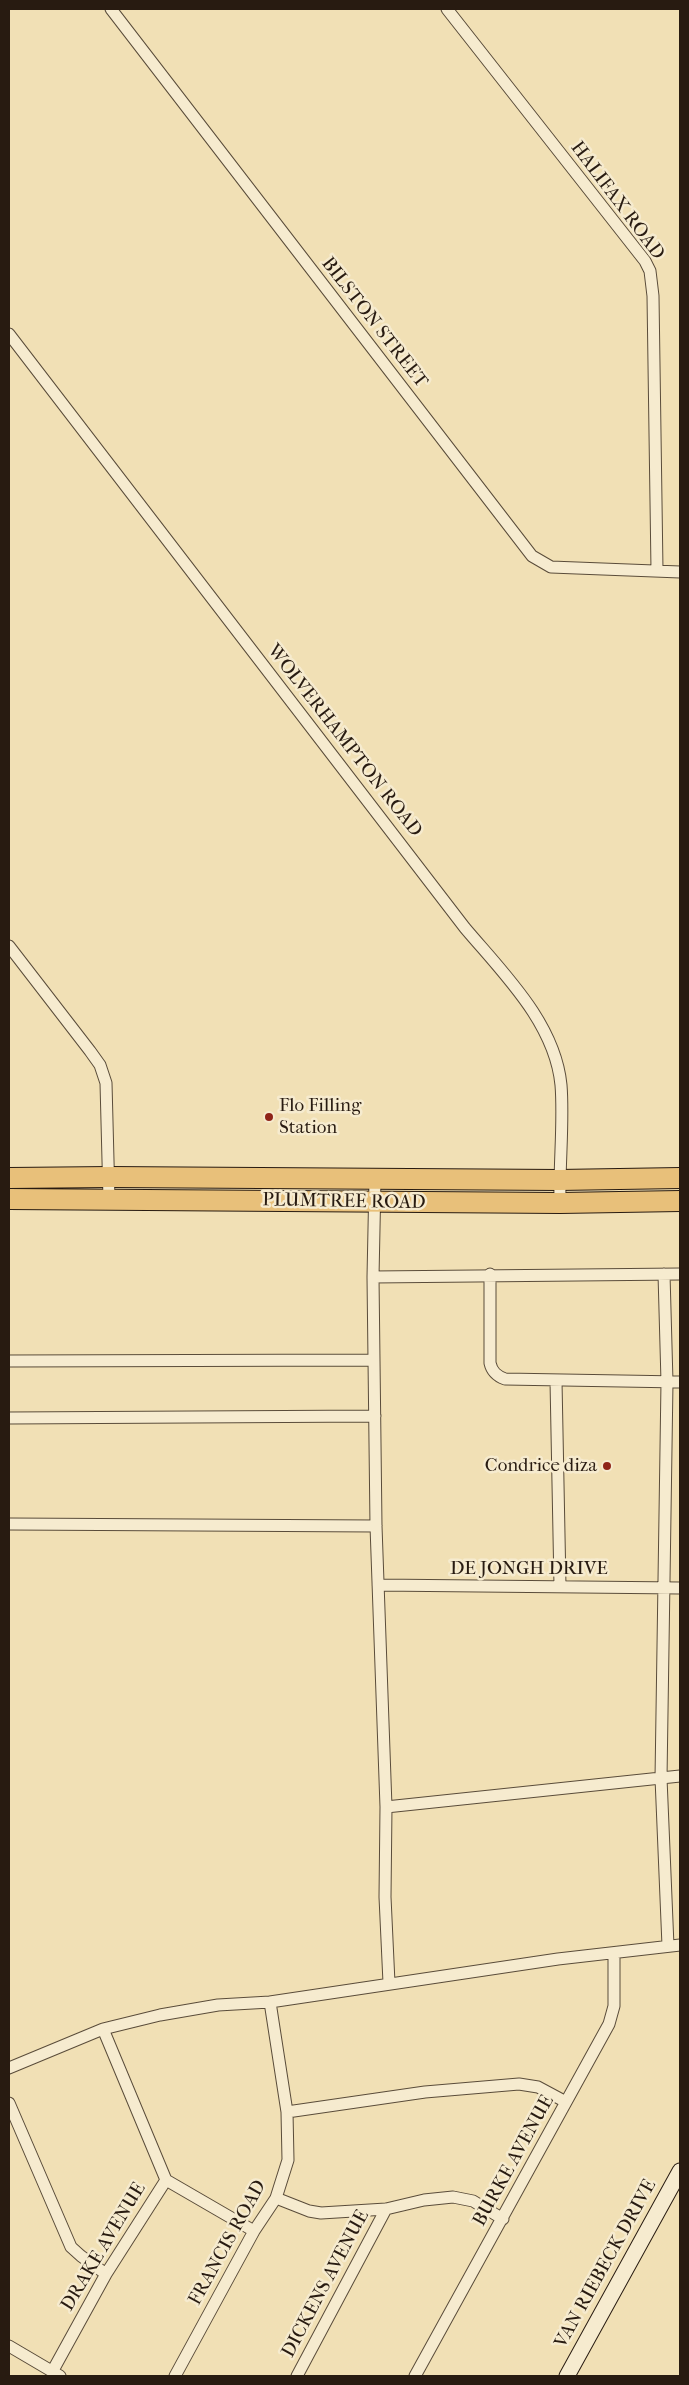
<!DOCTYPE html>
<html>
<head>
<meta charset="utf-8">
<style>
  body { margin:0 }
  #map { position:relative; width:689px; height:2385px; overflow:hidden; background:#f1e0b5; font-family:"IM FELL French Canon",serif }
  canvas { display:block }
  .frame { position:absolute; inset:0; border:10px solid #281b11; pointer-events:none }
</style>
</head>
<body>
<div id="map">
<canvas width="689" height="2385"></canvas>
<div class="frame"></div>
</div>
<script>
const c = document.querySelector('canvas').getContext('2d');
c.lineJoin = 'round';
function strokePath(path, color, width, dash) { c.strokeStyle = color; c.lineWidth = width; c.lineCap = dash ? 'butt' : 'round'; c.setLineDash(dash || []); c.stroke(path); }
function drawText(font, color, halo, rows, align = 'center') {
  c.font = font + ' "IM FELL French Canon",serif'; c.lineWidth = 5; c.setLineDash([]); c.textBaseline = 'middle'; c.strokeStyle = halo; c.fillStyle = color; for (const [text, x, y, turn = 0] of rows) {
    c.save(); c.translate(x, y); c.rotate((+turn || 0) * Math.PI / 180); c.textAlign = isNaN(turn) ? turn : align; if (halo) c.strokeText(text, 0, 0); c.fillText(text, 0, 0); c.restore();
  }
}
const street = new Path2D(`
  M111 9 532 556 551 567 680 572
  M447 9 645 261 650 271 653 296 657 570
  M9 334 465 928C503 973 555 1023 561 1085 564 1121 559 1165 560 1203
  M9 946 90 1051 100 1065 106 1083 109 1199
  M375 1180 373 1277 376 1526 386 1807 385 1897 389 1983
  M490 1274V1363C492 1372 497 1376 505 1379L680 1382
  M664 1274 667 1382 661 1778 668 1946
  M373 1277 680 1274
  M9 1361 374 1360
  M556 1381 560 1586
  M9 1418 375 1416
  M9 1524 376 1526
  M378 1585 680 1588
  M386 1807 680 1776
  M9 2068 103 2029 160 2015 218 2005 270 2002 558 1959 680 1945
  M9 2103 71 2247 81 2256 106 2274
  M287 2112 425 2092 519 2084 538 2087 566 2102
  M166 2180 254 2231
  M276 2198 309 2211 321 2213 386 2209 424 2200 453 2197 473 2201 503 2219
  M9 2346 60 2376
  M52 2372 106 2274 166 2180 103 2029
  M175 2376 254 2231 276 2198 288 2160 287 2112 270 2002
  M297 2376 386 2209
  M415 2376 609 2024 614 2006V1954`);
const secondary = new Path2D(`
  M567 2376 680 2171`);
const highway = new Path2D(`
  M9 1178 110 1177 559 1180 680 1178
  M9 1199 560 1203 680 1201`);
strokePath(street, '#5a4c3a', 13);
strokePath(secondary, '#281b11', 17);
strokePath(highway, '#281b11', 22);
strokePath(street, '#f6ebcf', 11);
strokePath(secondary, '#f6ebcf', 15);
strokePath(highway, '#e8c07a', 20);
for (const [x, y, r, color] of [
  [269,1117,5,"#8f2418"],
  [607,1466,5,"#8f2418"]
]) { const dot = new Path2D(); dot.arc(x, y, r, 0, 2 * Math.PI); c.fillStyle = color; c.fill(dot); strokePath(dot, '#f6ebcf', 2); }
drawText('19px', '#281b11', '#f6ebcf', [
  ["HALIFAX ROAD",617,201,53],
  ["BILSTON STREET",374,323,52],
  ["WOLVERHAMPTON ROAD",344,741,52],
  ["PLUMTREE ROAD",344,1202,1],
  ["DE JONGH DRIVE",529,1569],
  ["BURKE AVENUE",514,2161,-61],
  ["FRANCIS ROAD",228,2243,-61],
  ["DRAKE AVENUE",104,2247,-59],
  ["VAN RIEBECK DRIVE",606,2264,-61],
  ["DICKENS AVENUE",326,2284,-62]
]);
drawText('19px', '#281b11', '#f6ebcf', [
  ["Flo Filling",279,1106],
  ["Station",279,1128],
  ["Condrice diza",597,1466,"right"]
], 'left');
</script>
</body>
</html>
